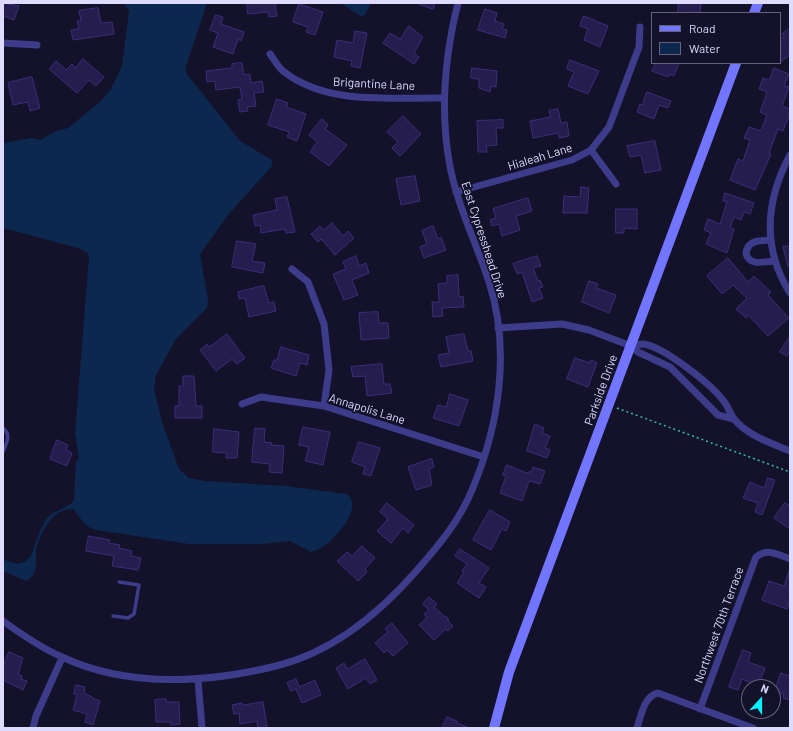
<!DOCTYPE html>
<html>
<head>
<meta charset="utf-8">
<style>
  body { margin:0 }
  #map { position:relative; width:793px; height:731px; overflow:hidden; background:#14112b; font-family:Barlow,sans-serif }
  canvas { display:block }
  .frame { position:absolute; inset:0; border:4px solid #dedbff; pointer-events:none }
  .legend { position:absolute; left:651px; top:12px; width:130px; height:52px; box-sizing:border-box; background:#14112b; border:1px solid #656280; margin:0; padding:5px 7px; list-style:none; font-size:12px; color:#dedbff }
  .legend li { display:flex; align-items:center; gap:8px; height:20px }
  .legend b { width:20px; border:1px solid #656280 }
  .north { position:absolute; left:741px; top:679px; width:40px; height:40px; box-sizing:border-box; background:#14112b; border:1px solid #656280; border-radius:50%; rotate:21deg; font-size:11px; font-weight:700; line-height:16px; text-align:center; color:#dedbff }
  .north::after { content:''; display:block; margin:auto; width:14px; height:18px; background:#07f2ff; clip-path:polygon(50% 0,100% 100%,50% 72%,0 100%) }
</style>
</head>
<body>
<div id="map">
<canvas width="793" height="731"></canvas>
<div class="frame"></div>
<ul class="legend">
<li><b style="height:5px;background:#7275ff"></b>Road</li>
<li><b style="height:11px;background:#0c284f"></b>Water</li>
</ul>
<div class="north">N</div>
</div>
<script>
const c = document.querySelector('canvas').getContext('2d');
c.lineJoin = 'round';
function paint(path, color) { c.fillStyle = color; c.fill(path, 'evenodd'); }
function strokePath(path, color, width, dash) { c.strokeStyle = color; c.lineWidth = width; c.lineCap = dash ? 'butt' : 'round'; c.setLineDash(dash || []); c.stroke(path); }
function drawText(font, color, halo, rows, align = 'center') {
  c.font = font + ' Barlow,sans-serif'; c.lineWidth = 3.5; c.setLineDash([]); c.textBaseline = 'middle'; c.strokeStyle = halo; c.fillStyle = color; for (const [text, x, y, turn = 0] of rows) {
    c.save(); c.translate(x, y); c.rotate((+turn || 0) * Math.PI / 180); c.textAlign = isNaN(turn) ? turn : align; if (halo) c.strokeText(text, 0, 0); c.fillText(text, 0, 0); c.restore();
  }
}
paint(new Path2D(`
  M124 3H207L185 69 187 74 240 141 272 160V166L228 215 200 254 208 300 207 308 176 339 156 375 154 390 163 425 179 469 189 478 205 481 286 486 347 494C367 509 326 551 311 552L290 541 262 544H189L96 530C83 526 82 519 74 510 69 508 65 510 60 512 48 518 36 541 36 554 36 565 38 575 26 581L3 571V559C15 565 22 566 31 556 36 544 39 527 48 517 55 510 69 508 74 500L76 462 79 459 75 433 89 257 88 253 78 248 3 228V143L32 138 40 140 56 131 68 128 101 101 111 89 122 66 129 11Z
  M340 3H371L365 15 361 16Z`), '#0c284f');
const building = new Path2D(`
  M3 3 19 6 14 20 3 16Z
  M247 3H275L277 16 269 17 268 12 248 14Z
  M417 3H435L433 9Z
  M679 3H701L700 12 678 13Z
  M299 4 323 12 315 35 306 32 308 27 293 22Z
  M98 8 101 23 112 22 114 34 73 40 71 30 79 29 77 21H81L79 11Z
  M485 9 497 13 495 21 504 24 502 29 507 30 505 38 478 30Z
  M216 15 223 17 221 24 244 32 241 41 238 39 233 54 213 47 218 33 210 30Z
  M584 16 608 26 600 47 584 40 588 29 580 26Z
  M409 26 423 37 414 53 419 57 414 64 383 43 390 33 400 39Z
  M790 29V55L780 62V39L784 37 782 34Z
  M355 31 367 33 360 68 351 66 352 61 334 57 337 40 353 43Z
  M83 59 104 77 96 86 89 80 77 93 49 69 56 61 66 70 72 64 75 68Z
  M570 60 599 71 588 94 568 86 574 72 567 69Z
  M242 63 244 75 250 74 251 83 262 81 264 92 254 93 256 106 247 107 248 111 240 112 238 100 242 99 240 87 216 90 215 81 207 82 206 71 232 68V64Z
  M656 63H679L674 76 669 74 668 77 652 71Z
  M472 68 497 71 496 87 491 86 490 92 479 88V79L471 78Z
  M774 68 789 74 784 86 789 87 782 106 790 109V113L783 131 778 129 769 153 771 154 755 190 730 180 738 159 743 161 750 140 744 138 749 127 761 131 767 115 760 112 767 92 759 89 763 78 769 80Z
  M32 77 40 108 30 111 28 102 13 105 8 83Z
  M647 92 671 101 668 108 659 105 654 119 637 112 640 104 642 105Z
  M277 99 288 103 286 107 306 114 297 141 287 137 289 132 268 125Z
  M558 109 561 123 567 122 569 136 559 138 558 133 533 138 530 121 551 117 549 111Z
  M403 116 421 134 400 156 392 148 398 142 387 132Z
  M322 119 328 125 325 129 347 145 329 166 310 152 317 142 309 135Z
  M503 120V128H496L497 145 486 146 487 152H478L477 121Z
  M655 141 661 170 645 173 641 155 630 157 627 146Z
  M415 176 420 201 401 205 396 179Z
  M581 187 589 188 587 213H563L564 196 580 197Z
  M725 193 754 203 750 214 744 212 741 220 734 217 730 228 734 229 727 253 706 244 711 233 704 230 708 219 720 224 727 202 723 201Z
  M287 197 295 232 286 233 285 229 261 233 260 225 255 226 253 215 277 210 275 199Z
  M528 198 532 211 516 216 520 230 502 236 499 224 492 226 490 220 496 218 493 209Z
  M616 209H637V229L624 228V233H616Z
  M332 223 343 236 348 231 354 238 335 255 321 239 318 242 311 234 320 226 324 230Z
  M433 226 438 239 441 237 446 250 424 258 420 247 427 244 422 231Z
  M237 241 256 244 252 261 265 263 263 273 232 267Z
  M790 246V266L788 267 783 247Z
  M356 256 359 266 366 263 369 273 352 280 358 295 344 300 333 274 346 269 343 262Z
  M537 256 541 266 533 268 538 281 540 280 543 287 539 288 543 298 532 302 522 272 517 274 513 264Z
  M728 258 748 282 754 276 771 292 768 295 789 318 768 336 748 315 746 318 736 309 747 298 733 285 722 294 707 276Z
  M458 275 459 297 463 296 464 307 442 308 443 316 433 317 432 302H439L438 284 447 283V276Z
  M589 281 598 284 596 288 616 295 609 313 582 302Z
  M264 286 269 303 274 302 276 311 249 317 245 298 239 299 238 292Z
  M378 312 379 323H388L389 338 361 340 359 313Z
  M227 334 245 358 237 364 232 359 216 371 200 350 207 344 209 347Z
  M464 334 468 351H471L473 361 441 367 438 355 449 353 446 337Z
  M790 336V350L787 356 780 352Z
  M281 347 309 355 307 365 300 363 296 376 271 368 274 360H277Z
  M575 358 590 363 591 360 597 363 588 387 567 379Z
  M382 364 384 384H390L392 393 367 396 365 376 353 377 351 367Z
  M183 376H194L196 406H202V418H175V406H179V386H183Z
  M450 394 468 400 459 426 433 418 438 405 446 407Z
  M535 424 544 428 542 433 550 436 545 448 550 450 547 458 527 451Z
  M303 427 330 432 323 465 305 461 309 447 299 445Z
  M255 428 265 429 264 442 272 443 271 445 284 446 282 473 269 472 270 464 252 462Z
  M214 429 239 432 237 458H226L227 453 213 452Z
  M57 440 68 445 66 450 72 453 67 466 50 459Z
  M359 442 380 448 371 476 363 474 365 467 352 462Z
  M432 459 434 467 429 469 432 485 416 490 408 467Z
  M507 465 527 473 532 471 533 467 545 471 540 484 529 481 522 501 500 493 506 476 503 475Z
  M768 478 775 480 762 515 755 512 758 503 743 498 750 482 764 488Z
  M387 503 414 525 408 533 403 528 391 543 377 531 388 519 380 512Z
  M785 503 790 506V529L774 518Z
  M490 510 510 522 506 531 502 529 491 550 473 540Z
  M89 536 110 540 109 543 120 545 119 548 132 551 131 556 141 558 138 570 112 566 114 556 86 551Z
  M362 546 375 558 365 569 367 572 358 581 337 561 347 552 352 556Z
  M460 549 489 568 479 583 486 587 479 598 457 583 464 572 462 571 467 564 455 556Z
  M789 571 790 600 787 609 762 600 769 581 784 586Z
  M429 597 437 604 434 607 444 616 448 618V621L453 626 448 631 446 629 434 640 419 625 427 618 424 614 429 610 423 604Z
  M392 623 408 643 393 656 387 650 384 653 375 643 388 632 385 629Z
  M743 650 751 653 748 662 765 668 758 686 742 679 738 690 729 687Z
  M9 652 23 658 18 674 22 676 21 679 27 681 23 690 3 680V667Z
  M365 659 377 680 370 684 366 678 348 689 336 668 344 663 347 669Z
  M781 673 790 676V700L783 698 784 694 778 692 779 689 776 688Z
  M296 679 299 687 315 680 321 695 302 703 296 689 291 691 287 683Z
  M76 685 85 687 84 693 92 697V698L100 701 93 725 85 722 87 714 73 710 77 695 74 694Z
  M166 699V702H179L180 724 171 725V722H156L155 700Z
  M263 702 267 727 258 728 257 721 240 724 239 713 234 714 232 705 242 703V705Z
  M447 717 457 721V723L469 728H442Z`);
paint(building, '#241d4d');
strokePath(building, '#3a2f79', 1);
strokePath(new Path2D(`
  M617 408 790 472`), '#2fbfaf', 1.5, [2, 3]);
strokePath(new Path2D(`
  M3 428C12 435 6 444 3 452
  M113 616 128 618 134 614 139 585 119 582`), '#3c3c8b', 3.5);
strokePath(new Path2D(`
  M3 43 37 45
  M270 54C274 59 278 67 283 71 327 106 391 97 444 98
  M591 150 616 184
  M790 155C765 202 762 248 790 293
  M456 192 572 160 591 150 609 127 639 47 640 27
  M770 240C759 241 747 240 746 254 750 266 763 262 774 261
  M292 269 308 282 324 324 329 370 324 406
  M498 328 562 324 589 330 631 346 638 352 670 367 718 415 734 419
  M631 346C635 346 639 344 643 344 663 346 714 386 725 403 729 408 730 414 734 419 748 436 771 443 790 451
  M242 404 261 397 324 406 484 457
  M3 621C21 634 41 648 62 657 128 688 207 683 276 666 334 652 380 613 418 569 439 545 460 520 472 490 499 426 511 350 489 282 476 242 456 203 449 161 440 108 445 55 458 3
  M198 680 202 728
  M700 709 756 557C768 548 777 554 790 559
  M33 728 36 716 62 658
  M637 728C641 716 644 696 658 693L753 728`), '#3c3c8b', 7);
strokePath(new Path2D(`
  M754 13 758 3
  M494 728 509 672 736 63`), '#7275ff', 10);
drawText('12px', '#dedbff', '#14112b', [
  ["Brigantine Lane",374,84,3],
  ["Hialeah Lane",540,157,-17],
  ["East Cypresshead Drive",484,240,72],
  ["Parkside Drive",601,390,-70],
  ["Annapolis Lane",367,409,17],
  ["Northwest 70th Terrace",719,625,-70]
]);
</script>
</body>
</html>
